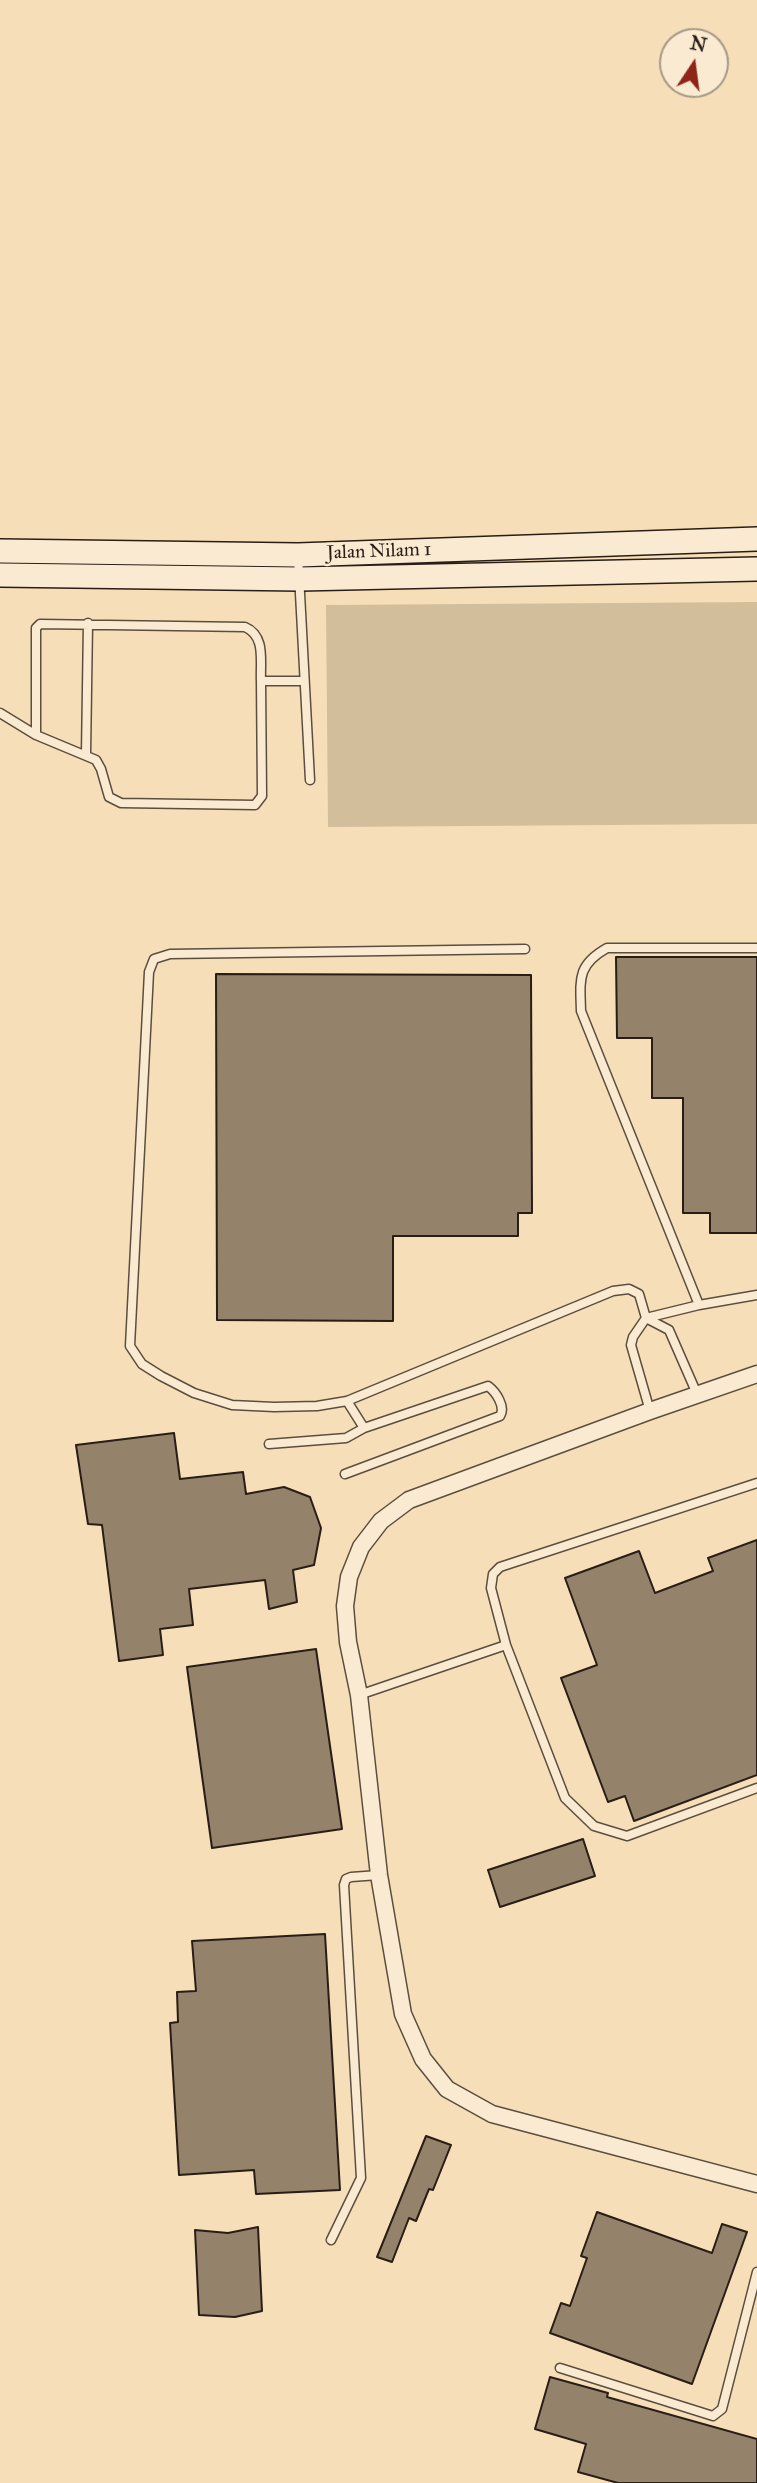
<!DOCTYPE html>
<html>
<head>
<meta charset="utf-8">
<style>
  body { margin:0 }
  #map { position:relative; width:757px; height:2483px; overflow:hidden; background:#f6dfb8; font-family:"IM FELL Great Primer",serif }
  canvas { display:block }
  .north { position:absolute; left:659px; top:28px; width:70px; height:70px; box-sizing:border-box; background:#f9ead1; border:2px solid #a69886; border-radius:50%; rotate:13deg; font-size:19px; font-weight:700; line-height:28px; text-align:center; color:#291d16 }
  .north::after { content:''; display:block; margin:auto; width:24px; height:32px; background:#8f2418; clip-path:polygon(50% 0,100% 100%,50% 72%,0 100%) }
</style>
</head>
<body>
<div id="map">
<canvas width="757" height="2483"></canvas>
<div class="north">N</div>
</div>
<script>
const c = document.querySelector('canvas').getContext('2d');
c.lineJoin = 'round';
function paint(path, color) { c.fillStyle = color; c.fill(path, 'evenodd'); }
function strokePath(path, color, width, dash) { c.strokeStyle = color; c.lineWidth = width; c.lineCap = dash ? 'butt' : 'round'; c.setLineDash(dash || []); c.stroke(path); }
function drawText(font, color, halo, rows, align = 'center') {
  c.font = font + ' "IM FELL Great Primer",serif'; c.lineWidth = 5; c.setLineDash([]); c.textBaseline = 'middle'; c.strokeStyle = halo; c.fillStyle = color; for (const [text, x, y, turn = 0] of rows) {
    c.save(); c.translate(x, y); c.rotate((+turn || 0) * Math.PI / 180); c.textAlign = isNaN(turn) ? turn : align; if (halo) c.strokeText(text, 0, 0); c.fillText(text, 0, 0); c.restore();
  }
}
paint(new Path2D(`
  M757 602V824L328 827 326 605Z`), '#d3be9c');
const building = new Path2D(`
  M616 957H757V1233H710V1213H683V1098H652V1038H617Z
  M216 974 531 975 532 1213H518V1236H393V1321L217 1320Z
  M174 1433 180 1479 243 1472 246 1494 284 1487 310 1497 321 1528 314 1565 293 1570 297 1602 269 1609 265 1580 189 1589 193 1625 160 1629 163 1655 119 1661 102 1525 88 1524 76 1445Z
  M757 1540V1775L634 1821 625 1796 608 1802 561 1678 597 1665 565 1578 639 1551 655 1593 713 1571 708 1558Z
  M316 1649 342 1829 212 1848 187 1667Z
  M583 1839 595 1876 500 1907 488 1870Z
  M325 1934 340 2190 256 2194 254 2170 179 2175 170 2023 178 2022 177 1992 196 1991 192 1941Z
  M426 2136 451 2145 433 2190 429 2189 416 2221 409 2218 392 2262 377 2257Z
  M597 2212 712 2253 722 2224 747 2232 692 2384 550 2333 561 2303 570 2306 587 2258 581 2256Z
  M258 2227 262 2311 235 2317 199 2315 195 2230 228 2233Z
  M550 2377 608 2393 607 2397 757 2439V2483H618L578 2472 586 2444 535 2429Z`);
paint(building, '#94826a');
strokePath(building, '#291d16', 2);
const service = new Path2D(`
  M298 556 310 780
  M0 713 36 735 96 760 101 769 109 797 121 803 255 805 262 796 261 681
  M36 735V628L40 624 245 627C266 636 260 661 261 681H304
  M86 754 88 623
  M525 949 170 954 154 959 149 972 130 1346 142 1364 161 1376 194 1393 232 1405 274 1407 317 1406 347 1401 613 1291 629 1289 639 1294 646 1318
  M699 1305 581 1011C580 979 577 965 607 948H757
  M646 1318 669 1330 697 1394
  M650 1411 631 1345 633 1337 646 1318 699 1305 757 1295
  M269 1444 346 1438 364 1428
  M345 1474 500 1416C506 1407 496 1392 488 1386L364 1428 347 1401
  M506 1645 491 1588 493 1574 500 1567 757 1483
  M359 1695 506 1645 565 1798 594 1826 627 1836 757 1788
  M331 2240 361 2178 344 1885 346 1879 351 1877 379 1875
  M560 2368 713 2416 722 2409 757 2272`);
const minor = new Path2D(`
  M757 1374 650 1411 409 1500 381 1521 361 1547 349 1577 345 1606 348 1642 359 1695 379 1875 403 2014 423 2059 447 2089 492 2114 757 2184`);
const secondary = new Path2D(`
  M0 551 298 555 757 539
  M0 575 300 579 757 569`);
strokePath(service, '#5c4e3e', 11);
strokePath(minor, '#5c4e3e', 19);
strokePath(secondary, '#291d16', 26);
strokePath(service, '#f9ead1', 8);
strokePath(minor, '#f9ead1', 16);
strokePath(secondary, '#f9ead1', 23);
drawText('19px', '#291d16', '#f9ead1', [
  ["Jalan Nilam 1",379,552,-2]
]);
</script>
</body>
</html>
